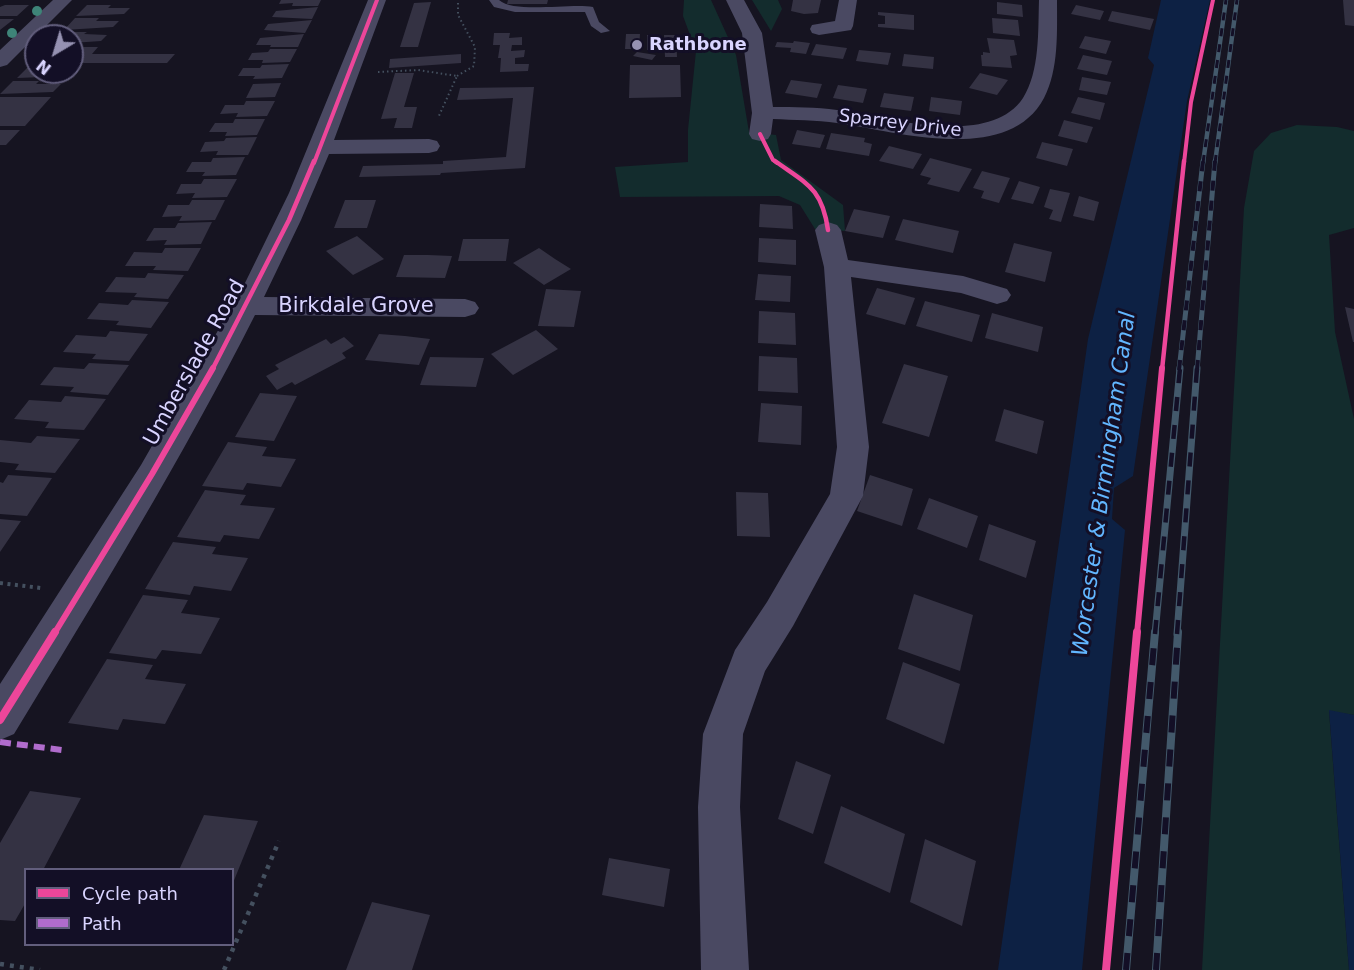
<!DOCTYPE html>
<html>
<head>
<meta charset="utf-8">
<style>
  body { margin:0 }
  #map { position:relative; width:1354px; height:970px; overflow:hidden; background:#161421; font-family:"DejaVu Sans",sans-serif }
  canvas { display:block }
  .legend { position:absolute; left:24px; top:868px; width:210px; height:78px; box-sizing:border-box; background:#130f26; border:2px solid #625e7d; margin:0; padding:8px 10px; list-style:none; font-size:18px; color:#d9d4ff }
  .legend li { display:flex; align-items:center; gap:12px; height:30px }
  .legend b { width:30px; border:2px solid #625e7d }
  .north { position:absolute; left:24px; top:24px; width:60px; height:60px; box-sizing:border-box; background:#130f26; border:2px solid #625e7d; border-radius:50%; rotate:218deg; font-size:16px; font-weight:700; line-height:24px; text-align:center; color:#d9d4ff }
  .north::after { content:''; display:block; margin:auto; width:21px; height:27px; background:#9591b1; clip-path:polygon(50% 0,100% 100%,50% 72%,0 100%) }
</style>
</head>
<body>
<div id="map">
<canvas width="1354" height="970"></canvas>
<ul class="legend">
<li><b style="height:8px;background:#ed469a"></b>Cycle path</li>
<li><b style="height:8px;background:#b06ccc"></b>Path</li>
</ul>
<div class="north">N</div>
</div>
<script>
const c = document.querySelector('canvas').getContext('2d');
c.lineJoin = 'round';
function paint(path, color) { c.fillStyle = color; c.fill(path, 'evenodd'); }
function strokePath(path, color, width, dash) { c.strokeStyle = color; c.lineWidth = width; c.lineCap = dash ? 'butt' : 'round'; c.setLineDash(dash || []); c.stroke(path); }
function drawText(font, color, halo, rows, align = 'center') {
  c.font = font + ' "DejaVu Sans",sans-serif'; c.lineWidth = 6; c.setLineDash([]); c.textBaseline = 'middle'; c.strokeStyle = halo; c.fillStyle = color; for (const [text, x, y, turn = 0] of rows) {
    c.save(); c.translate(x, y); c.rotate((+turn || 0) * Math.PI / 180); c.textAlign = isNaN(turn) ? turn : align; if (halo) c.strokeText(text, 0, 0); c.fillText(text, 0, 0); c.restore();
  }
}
paint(new Path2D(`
  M684 0H711L736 55 749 132 776 135 781 160 843 205 845 231 815 229 800 205 779 196 620 197 615 167 688 162V130L696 51 683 16Z
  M752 0H778L782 9 771 31Z
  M1297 125 1337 127 1354 131V228L1329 235 1335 332 1354 419V715L1329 711 1349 970H1202L1244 208 1254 151 1271 133Z`), '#132c2d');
paint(new Path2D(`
  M1161 0H1210L1187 101 1133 476 1114 488 1112 519 1125 530 1082 970H998L1088 339 1154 65 1148 58Z
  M1329 710 1354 715V970H1349Z`), '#0d2144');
paint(new Path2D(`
  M281 0H321L318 6H292L293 3 279 4Z
  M508 0H548L547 4H507Z
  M793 0H821L818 13 804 14 791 11Z
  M1343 0H1354V26L1345 25Z
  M431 2 418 47H400L414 3Z
  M997 2 1022 5 1023 17 997 14Z
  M5 5H29L17 16H0V7Z
  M87 5H111L108 8H130L124 14 76 16Z
  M1076 5 1104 11 1100 20 1071 14Z
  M318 7 312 19 272 17 276 11Z
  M1112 11 1154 19 1150 30 1108 21Z
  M878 12 914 15V30L878 27V24H885V16L878 15Z
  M75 18H99L96 21H119L113 27 64 30Z
  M992 18 1018 20 1020 36 993 33Z
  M0 19H14L0 30Z
  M312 20 305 33 264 30 268 24Z
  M63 32H87L84 34 107 35 101 41 72 43V36H58Z
  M494 33H510L509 38 522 37V45H512L511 51 525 50 524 57 515 58V64H529L528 71 500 72 501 58H498L500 45H493Z
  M304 34 298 47H270L271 45H256L260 38Z
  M626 34H640L639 49H625Z
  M647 35H656V50H647Z
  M664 35H676L677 57H665Z
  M1085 36 1111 41 1106 54 1079 48Z
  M987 38 1014 40 1017 55 1010 56 1012 68 982 66 981 55H983V52L990 53Z
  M794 41 810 43 806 54 790 52 791 48 775 47 777 42 793 43Z
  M816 44 847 48 843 59 811 55Z
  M72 47H98L92 54H175L167 63H72Z
  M270 49H297L290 62 262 63 263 60H248L252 53 268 52Z
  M859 50 891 53 888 65 856 61Z
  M637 52 656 55 652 60 633 56Z
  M461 54V63L389 68 390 59Z
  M904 54 934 57 933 69 902 66Z
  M1083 55 1112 61 1107 75 1077 69Z
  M289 64 282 78 253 79 255 76H238L243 68H260L262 65Z
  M30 65H36V72H72V68H76L69 76 17 78Z
  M630 65H680L681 97 629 98Z
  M395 73H414L404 107H417L412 128H394L397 118 381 119Z
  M980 73 1008 80 997 95 969 88Z
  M1082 77 1111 82 1107 95 1079 90Z
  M791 80 822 84 817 98 785 93Z
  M13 81H39L36 84H61L53 92 0 94Z
  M281 83 275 97 246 98 253 84Z
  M838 85 867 89 863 103 833 98Z
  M534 87 525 168 441 173 440 175 359 177 363 166 443 164V161L506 157 513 98 457 100 460 88Z
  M884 93 914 97 911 111 880 107Z
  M0 97H51L25 126H0Z
  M931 97 962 101 960 115 929 111Z
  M1078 97 1105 103 1100 120 1071 113Z
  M246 101H275L267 116 236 117 238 113 220 114 225 105H244Z
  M235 119H265L257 135 225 136 227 132H209L215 123H233Z
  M1064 120 1093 127 1087 143 1058 136Z
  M0 130H20L6 145H0Z
  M797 130 825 135 820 148 792 144Z
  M831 133 865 138 864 142 872 144 869 156 826 149Z
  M257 137 248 155H216L218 151 200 152 205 142 224 141 226 138Z
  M1042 142 1073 149 1067 166 1036 158Z
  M889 146 905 150 922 154 913 169 879 161Z
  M245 157 236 175 202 176 205 172H186L192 162H211L213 158Z
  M930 158 972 169 959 192 927 184 931 178 920 175Z
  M982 171 1010 178 999 203 981 198 984 191 973 188Z
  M204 179H237L227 197 192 198 195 193 176 194 181 184H201Z
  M1019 181 1040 187 1033 204 1011 199Z
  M1050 189 1070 193 1061 222 1049 219 1053 210 1044 207Z
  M1079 196 1099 202 1094 221 1073 216Z
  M192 200H225L215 220 179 221 182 216 162 217 168 205H189Z
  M345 200H376L367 228H334Z
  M760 204 792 206 793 229 759 227Z
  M854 209 890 216 883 238 845 231Z
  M903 219 959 231 953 253 895 240Z
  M212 222 201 244 164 245 167 240 146 241 154 228H175L178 223Z
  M357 236 384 259 353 275 326 251Z
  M759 238 796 240V265L758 262Z
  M463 239H509L506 261H458Z
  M1014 243 1052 252 1045 282 1005 272Z
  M165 248H201L188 271 153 270 156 266H125L134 252 162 253Z
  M539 248 555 259 571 269 544 285 513 263Z
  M404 255H428L452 256 445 278 396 277Z
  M148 273 184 275 168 299 134 297 137 293 105 292 116 277 145 278Z
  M758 274 791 276 790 302 755 300Z
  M877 288 915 298 905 325 866 314Z
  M546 289 581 291 574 327 538 326Z
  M132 300 169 302 151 328 116 325 119 321 87 319 99 303 128 305Z
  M925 301 980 315 972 342 916 326Z
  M1345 307 1354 309V342H1353Z
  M759 311 795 313 796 345 758 343Z
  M992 313 1043 327 1038 352 985 338Z
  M536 330 558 349 513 375 491 354Z
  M110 331 148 334 129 361 92 359 96 354 63 352 76 335 106 337Z
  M379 334 405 336 430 339 419 365 365 360Z
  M344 337 354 346 342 353 346 358 295 385 292 382 277 390 266 376 279 369 275 365 326 339 331 344Z
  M759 356 797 358 798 393 758 391Z
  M430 357 484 358 476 387 420 385Z
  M89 363 129 365 108 395 70 392 74 387 40 385 54 367 84 369Z
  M904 364 948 376 929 437 882 423Z
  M260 393 297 396 274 441 235 437Z
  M65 396 106 399 84 430 45 428 49 422 14 419 29 400 61 402Z
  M761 403 802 406 801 445 758 442Z
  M1004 409 1044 421 1037 454 995 441Z
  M37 436 80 439 55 473 15 470 19 464 0 462V440L31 443Z
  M228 442 267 447 262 456 296 459 281 487 247 483 243 490 202 486Z
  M8 475 52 478 27 516 0 514V482L3 483Z
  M870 475 913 489 902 526 857 511Z
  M205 490 246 495 240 505 275 508 259 539 224 535 220 542 177 537Z
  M736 492 768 493 770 537 737 536Z
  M929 498 978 516 967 548 917 529Z
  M0 519 21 521 0 552Z
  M989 524 1036 541 1026 578 979 560Z
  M173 542 216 547 212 554 248 558 231 591 194 586 190 595 145 589Z
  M914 594 973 615 960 671 898 649Z
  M143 595 188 600 181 613 220 618 201 654 162 650 156 659 109 653Z
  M107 659 153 665 145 679 186 684 165 724 123 719 118 730 68 723Z
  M903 662 960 684 944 744 886 719Z
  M796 761 831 775 813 834 778 819Z
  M30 791 81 798 43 870H26V902L15 921 0 920V843Z
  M841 806 905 834 890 893 824 863Z
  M204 815 258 821 233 883 232 870H179Z
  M925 839 976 861 962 926 910 902Z
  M609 858 670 869 664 907 602 895Z
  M372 902 430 915 412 970H346Z`), '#343243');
strokePath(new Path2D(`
  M378 72 418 70 457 76 438 118
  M457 76 474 66 475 47 458 15V0`), '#44505f', 2, [1.5, 3]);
strokePath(new Path2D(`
  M0 583 41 588`), '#44505f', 4, [3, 4.5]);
strokePath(new Path2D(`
  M0 964 40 970
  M224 970 279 841`), '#44505f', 4.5, [4, 6]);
paint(new Path2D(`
  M489 0H499C515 14 570 3 593 7L599 22 610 31 601 33 591 26 585 12H515L494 7Z`), '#4a4962');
paint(new Path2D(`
  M53 0H72L7 65 0 67V50Z
  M368 0H386L334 140 429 139 437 141 440 146 437 151 429 153 329 154 301 220 264 297 465 299 475 302 479 308 475 314 465 317 255 315C182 459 98 596 14 734L0 740V684L141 465 244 285 289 193Z
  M726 0H744L762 33 773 107C794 107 816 107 837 110 886 117 989 149 1023 98 1040 71 1038 31 1039 0H1057C1057 32 1059 69 1044 98 1008 166 895 131 837 123 816 120 794 120 773 119L771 134 768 139 760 141 752 139 749 134 752 113 742 33Z
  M839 0H857L853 26 851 30 819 35 812 33 810 29 812 25 835 21Z
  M828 222 837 225 841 230 848 260 963 276 1007 289 1011 295 1007 301 997 304 961 293 851 277 869 447 863 496 793 626 765 671 743 734 740 807 749 970H701L698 807 703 734 735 650 767 602 830 494 837 447 824 267 815 230 819 225Z`), '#4a4962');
const railFar3 = new Path2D(`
  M1203 163 1226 0
  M1215 163 1237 0`);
const railFar2 = new Path2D(`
  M1179 370 1203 161
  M1197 370 1215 161`);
const railFar1 = new Path2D(`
  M1155 634 1180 368
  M1177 634 1197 368`);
const rail = new Path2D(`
  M1126 970 1155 632
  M1156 970 1178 632`);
strokePath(railFar3, '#43596b', 4.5);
strokePath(railFar2, '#43596b', 5);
strokePath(railFar1, '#43596b', 7);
strokePath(rail, '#43596b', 8);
strokePath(railFar3, '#130f26', 3, [8]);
strokePath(railFar2, '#130f26', 4, [10]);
strokePath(railFar1, '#130f26', 4.5, [14]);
strokePath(rail, '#130f26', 6, [17]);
strokePath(new Path2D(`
  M0 742 62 750`), '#b06ccc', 6, [11, 6]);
strokePath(new Path2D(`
  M760 134 773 160 777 163
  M314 163 377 0
  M1184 163 1191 102 1213 0`), '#ed469a', 4);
strokePath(new Path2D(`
  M775 161C807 184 822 188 828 230
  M212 370 289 220 314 161
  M1162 370 1184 161`), '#ed469a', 4.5);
strokePath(new Path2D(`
  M54 634 152 474 213 368
  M1137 634 1162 368`), '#ed469a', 6);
strokePath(new Path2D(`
  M0 720 55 632
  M1106 970 1137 632`), '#ed469a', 8);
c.fillStyle = '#3e8478';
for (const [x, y] of [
  [37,11],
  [12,33]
]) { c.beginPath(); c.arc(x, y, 5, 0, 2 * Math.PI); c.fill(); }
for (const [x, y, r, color] of [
  [637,45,6,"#9591b1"]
]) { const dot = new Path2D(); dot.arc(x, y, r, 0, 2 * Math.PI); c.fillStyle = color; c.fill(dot); strokePath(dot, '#130f26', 2); }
drawText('bold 18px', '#d9d4ff', '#130f26', [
  ["Rathbone",649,45]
], 'left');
drawText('18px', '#d9d4ff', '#130f26', [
  ["Sparrey Drive",900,124,7]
]);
drawText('21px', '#d9d4ff', '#130f26', [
  ["Birkdale Grove",356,307],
  ["Umberslade Road",195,363,-61]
]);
drawText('italic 22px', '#62b6ff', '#130f26', [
  ["Worcester & Birmingham Canal",1105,484,-82]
]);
</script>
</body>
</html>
